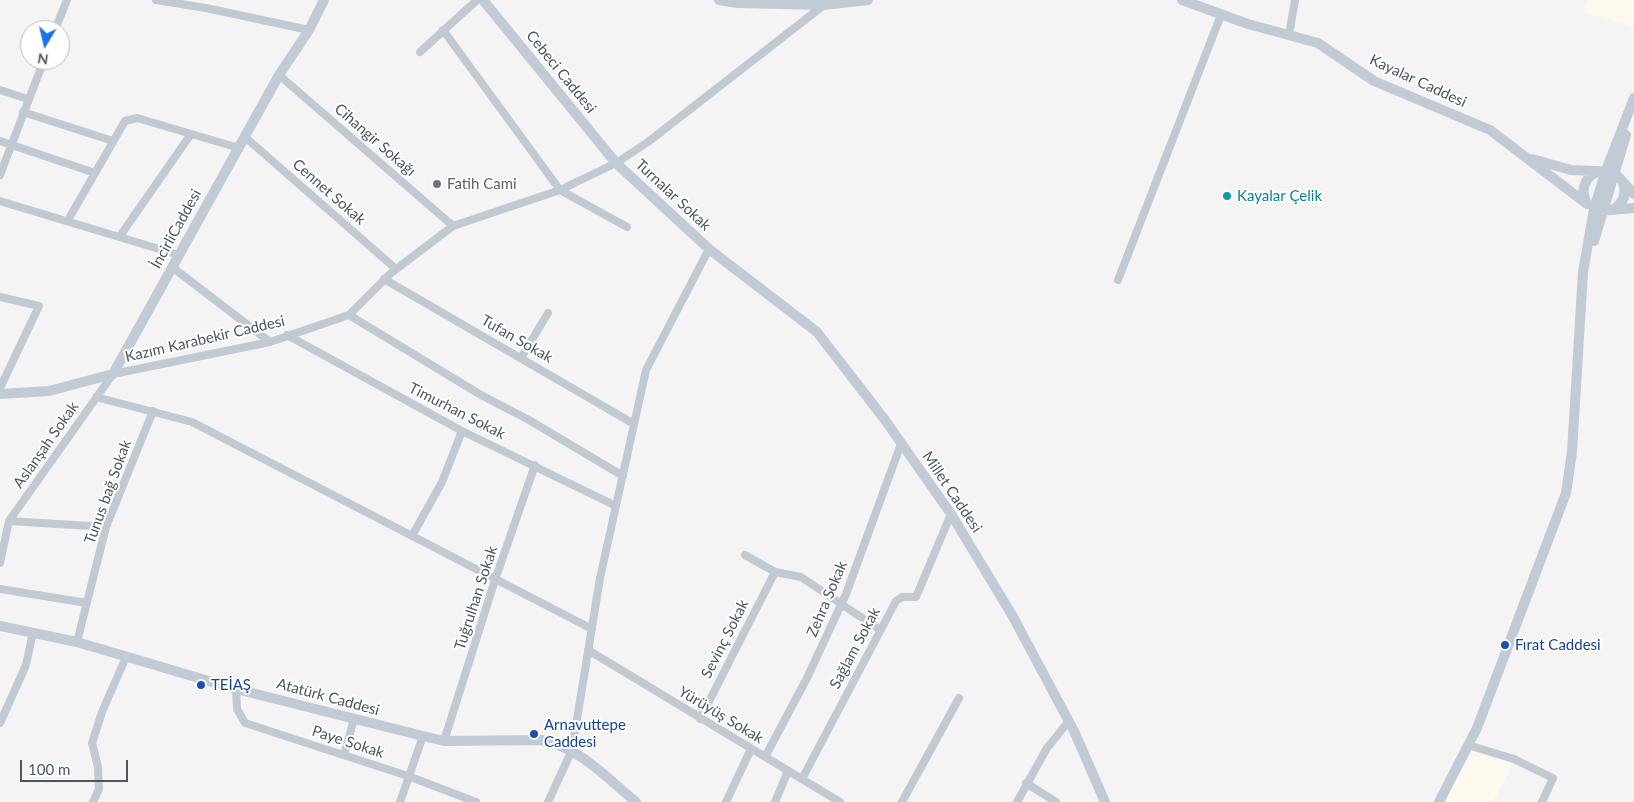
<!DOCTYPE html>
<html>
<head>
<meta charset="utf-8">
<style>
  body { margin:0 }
  #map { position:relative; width:1634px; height:802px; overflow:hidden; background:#f5f3f3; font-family:Lato,sans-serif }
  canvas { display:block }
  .north { position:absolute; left:20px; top:20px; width:50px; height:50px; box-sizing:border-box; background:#fff; border:1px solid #b7bbc0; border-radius:50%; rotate:189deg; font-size:14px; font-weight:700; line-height:20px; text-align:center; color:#4a5661 }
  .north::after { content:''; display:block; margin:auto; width:18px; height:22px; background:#1a73e8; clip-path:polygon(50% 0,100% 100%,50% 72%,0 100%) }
  .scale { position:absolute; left:20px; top:760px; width:108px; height:22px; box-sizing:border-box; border:2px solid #4a5661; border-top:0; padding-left:6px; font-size:15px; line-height:18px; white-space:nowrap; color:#4a5661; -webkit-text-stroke:4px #fff; paint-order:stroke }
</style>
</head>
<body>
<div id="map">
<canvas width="1634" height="802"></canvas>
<div class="north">N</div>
<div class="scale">100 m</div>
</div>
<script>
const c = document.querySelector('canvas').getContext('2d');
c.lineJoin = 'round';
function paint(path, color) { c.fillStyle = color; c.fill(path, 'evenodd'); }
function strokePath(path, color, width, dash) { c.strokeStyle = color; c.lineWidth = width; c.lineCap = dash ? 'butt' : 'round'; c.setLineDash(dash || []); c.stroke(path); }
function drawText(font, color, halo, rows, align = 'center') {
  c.font = font + ' Lato,sans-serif'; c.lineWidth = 4; c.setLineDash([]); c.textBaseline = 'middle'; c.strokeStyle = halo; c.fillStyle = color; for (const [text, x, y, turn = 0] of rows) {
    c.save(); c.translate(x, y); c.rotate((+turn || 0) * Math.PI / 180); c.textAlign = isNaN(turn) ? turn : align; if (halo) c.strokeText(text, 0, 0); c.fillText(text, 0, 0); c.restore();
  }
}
paint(new Path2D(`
  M1588 0H1634V27L1583 12Z
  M1472 751 1513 764 1493 802H1444Z`), '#fdf9ef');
strokePath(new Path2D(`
  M156 0 206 8 309 30
  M55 30 67 0
  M443 30 560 190 627 227
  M1289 35 1295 0
  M420 52 477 0
  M279 75 453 226
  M0 90 28 99
  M23 112 113 141
  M245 137 396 269
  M0 141 95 173
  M0 175 44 60
  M0 201 179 255
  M68 220 125 121 137 118 239 148
  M120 236 191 134
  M172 267 270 342
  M384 279 634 424
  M1118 280 1221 15
  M0 297 39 306 0 388
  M349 315 481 395 529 420 623 476
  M287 335 462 431 616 506
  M521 358 548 313
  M96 397 192 422 592 629
  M9 521 106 527
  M412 536 442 482 462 431
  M745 555 775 572 801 577 880 630
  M0 563 9 521 113 374 270 342 349 315 391 273 453 226 560 190 616 163 648 142 824 5
  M0 589 87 603
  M77 642 106 527 153 411
  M588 650 840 802
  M236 689 237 709 245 723 408 776 476 802
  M700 719 775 572
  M0 723 26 665 33 632
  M444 741 495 580 535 465
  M1468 745 1514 759 1553 778 1542 802
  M344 755 354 719
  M765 757 807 678 846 594 901 444
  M802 779 896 601 902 597H916L951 514
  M1026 783 1056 802
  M93 802 99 789 98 767 92 743 102 712 126 657
  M400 802 423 736
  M548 802 572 750 600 578 646 370 709 249
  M726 802 751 749
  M775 802 788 771
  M902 802 959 698
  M1017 802 1047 748 1069 721`), '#c1cad2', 8);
strokePath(new Path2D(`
  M483 0 616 163 709 249 817 332 885 420 951 514 1012 615 1074 731 1105 802
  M719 0 738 3 824 5 868 0
  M1182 0 1248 24 1318 43 1374 81 1490 130 1587 204
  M1532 159 1571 170 1596 171
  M1587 204C1580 190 1584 178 1598 171L1615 173 1634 194
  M1612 210C1623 204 1627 195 1623 183
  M1599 211 1634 208
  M1594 241 1626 135
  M0 394 49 391 113 374 279 75 309 30 324 0
  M0 626 77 642 236 689 423 736 444 741 542 740C579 747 608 779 636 802
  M1439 802 1477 728 1566 493 1572 452 1583 272 1594 209 1606 170 1634 98`), '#c1cbd6', 10);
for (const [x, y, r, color] of [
  [437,184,5,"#6b7280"],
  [1227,196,5,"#0f9aa8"],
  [1505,645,5,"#1a4fb4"],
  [201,685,5,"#1a4fb4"],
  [534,734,5,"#1a4fb4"]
]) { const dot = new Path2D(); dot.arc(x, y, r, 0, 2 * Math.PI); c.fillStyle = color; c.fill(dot); strokePath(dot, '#fff', 2); }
drawText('15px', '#4a5661', '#fff', [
  ["Cebeci Caddesi",561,72,51],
  ["Kayalar Caddesi",1418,81,25],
  ["Cihangir Sokağı",375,140,41],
  ["Cennet Sokak",329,192,41],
  ["Turnalar Sokak",673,195,43],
  ["İncirliCaddesi",176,229,-61],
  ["Kazım Karabekir Caddesi",205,339,-13],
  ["Tufan Sokak",517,339,30],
  ["Timurhan Sokak",457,411,27],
  ["Aslanşah Sokak",46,445,-55],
  ["Tunus bağ Sokak",108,492,-70],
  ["Millet Caddesi",952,492,56],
  ["Tuğrulhan Sokak",476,598,-72],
  ["Zehra Sokak",827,599,-67],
  ["Sevinç Sokak",725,639,-63],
  ["Sağlam Sokak",855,648,-62],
  ["Atatürk Caddesi",328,697,15],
  ["Yürüyüş Sokak",721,715,31],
  ["Paye Sokak",348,742,18]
]);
drawText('15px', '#5b616d', '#fff', [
  ["Fatih Cami",447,184]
], 'left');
drawText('15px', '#0d838f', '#fff', [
  ["Kayalar Çelik",1237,196]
], 'left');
drawText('15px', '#164399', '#fff', [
  ["Fırat Caddesi",1515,645],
  ["TEİAŞ",211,685],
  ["Arnavuttepe",544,725],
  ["Caddesi",544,742]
], 'left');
</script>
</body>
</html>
